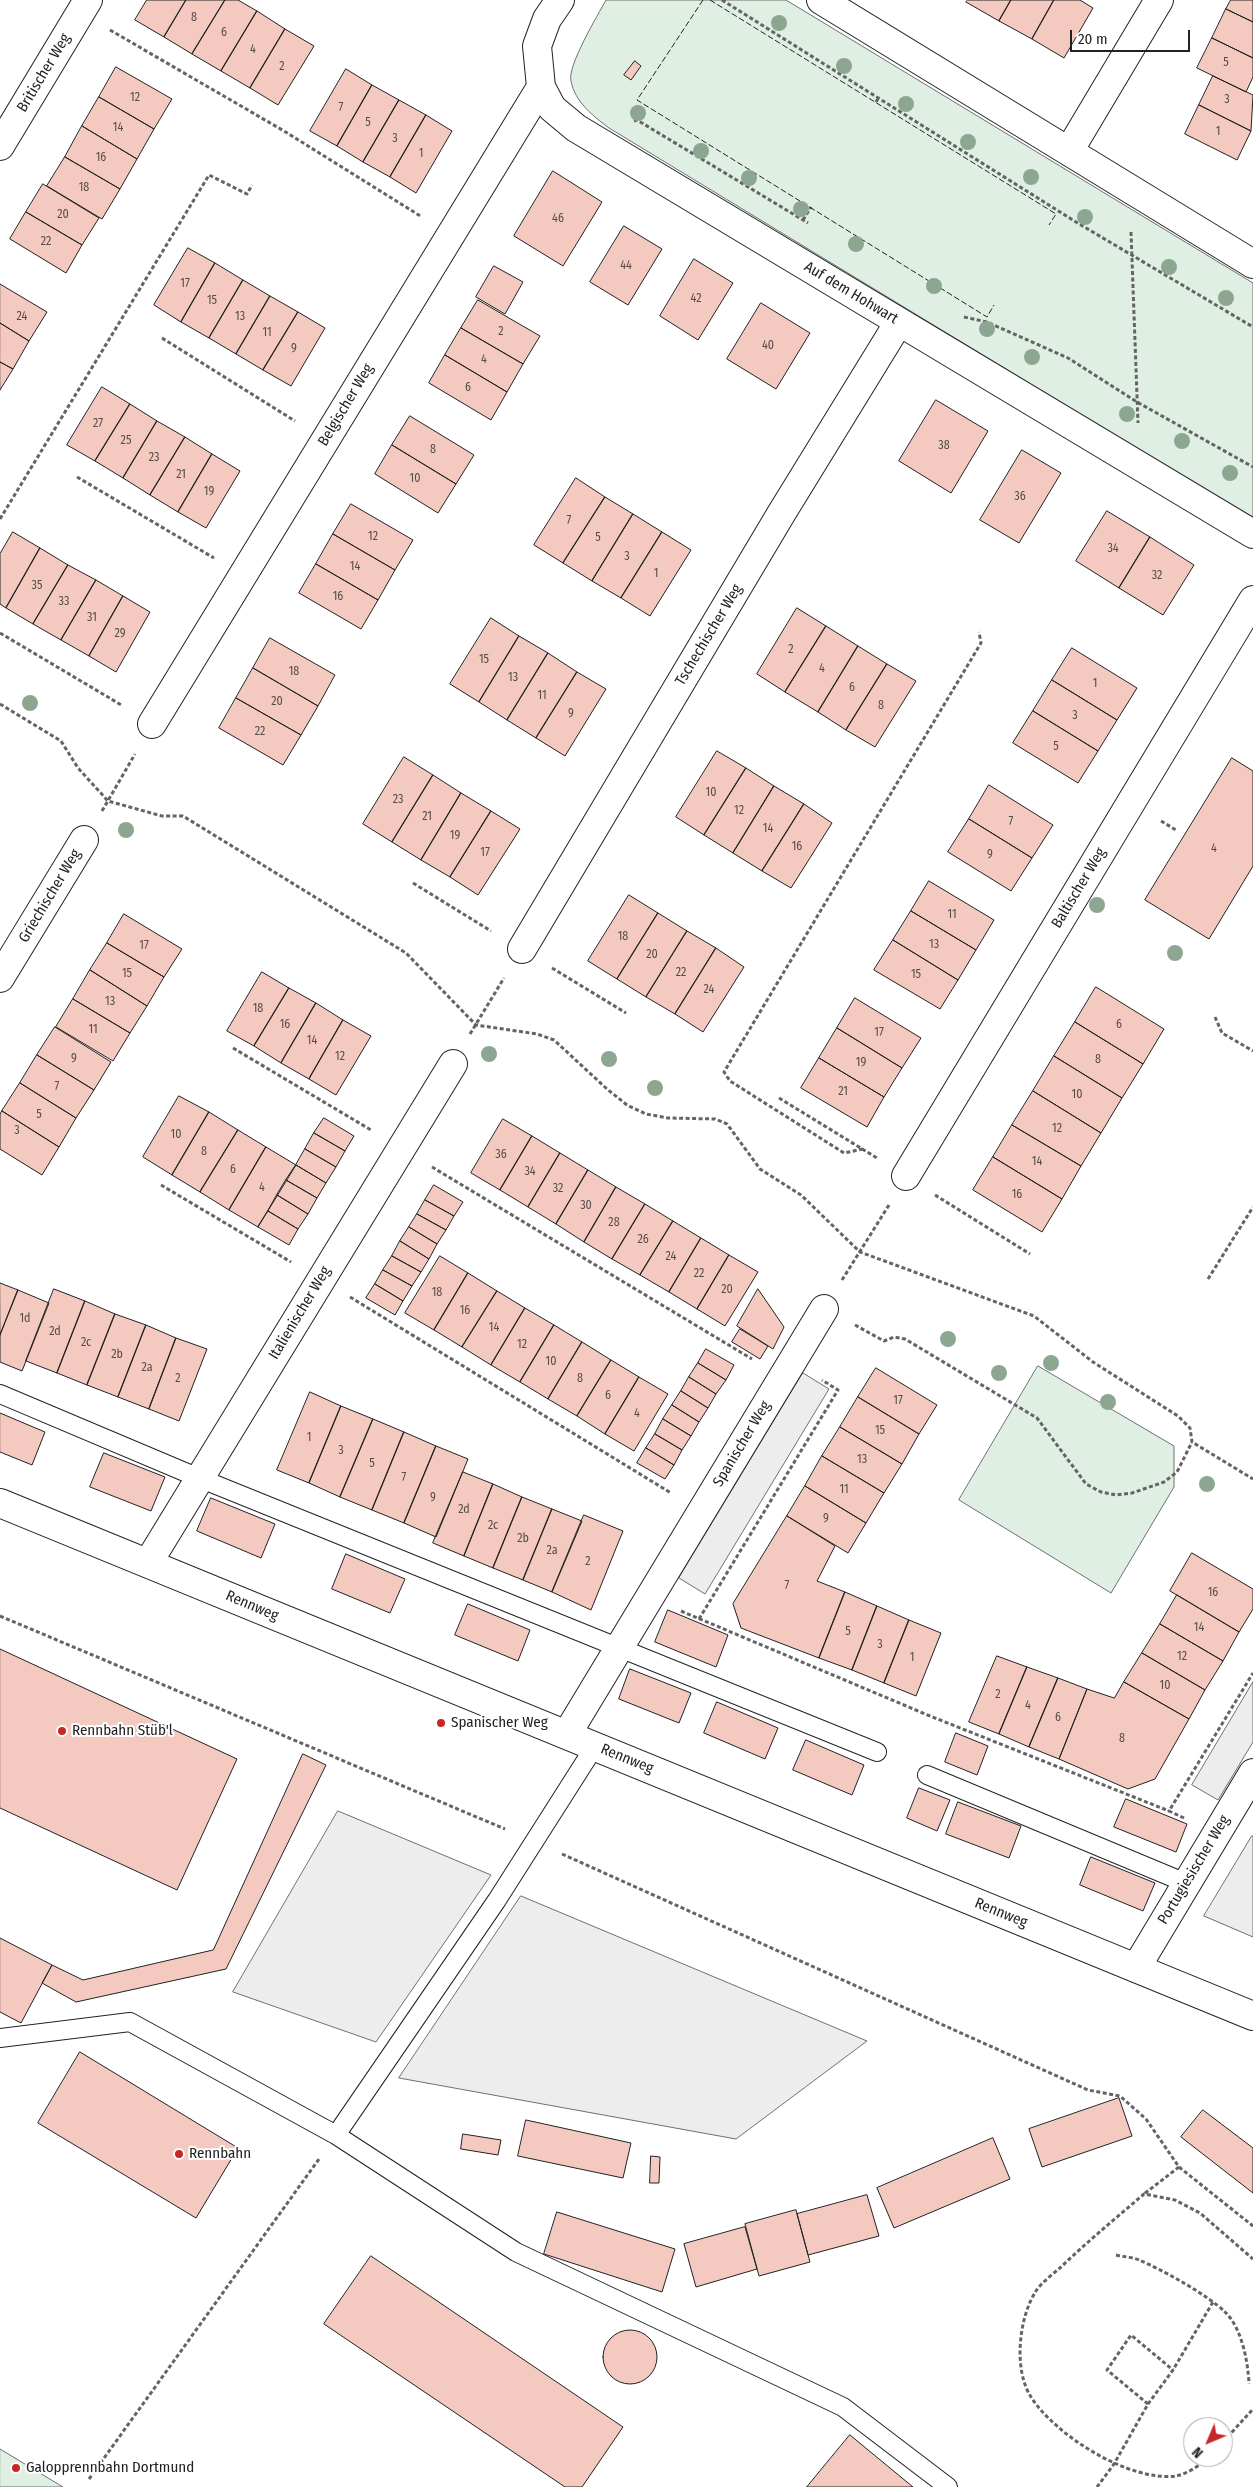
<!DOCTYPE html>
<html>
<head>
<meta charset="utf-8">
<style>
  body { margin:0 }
  #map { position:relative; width:1253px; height:2487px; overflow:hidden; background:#fff; font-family:"Fira Sans Condensed",sans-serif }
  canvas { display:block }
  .north { position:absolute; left:1183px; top:2417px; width:50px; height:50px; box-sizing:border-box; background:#fff; border:1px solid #a7a7a7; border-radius:50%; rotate:225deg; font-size:14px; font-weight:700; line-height:20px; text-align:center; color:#222 }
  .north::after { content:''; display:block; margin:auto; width:18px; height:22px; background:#c62828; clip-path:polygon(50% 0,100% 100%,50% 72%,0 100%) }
  .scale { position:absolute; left:1070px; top:30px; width:120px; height:22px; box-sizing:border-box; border:2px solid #222; border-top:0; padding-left:6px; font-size:15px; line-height:18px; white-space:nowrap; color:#222; -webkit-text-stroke:4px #fff; paint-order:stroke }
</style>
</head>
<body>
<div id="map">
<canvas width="1253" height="2487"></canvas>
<div class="north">N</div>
<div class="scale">20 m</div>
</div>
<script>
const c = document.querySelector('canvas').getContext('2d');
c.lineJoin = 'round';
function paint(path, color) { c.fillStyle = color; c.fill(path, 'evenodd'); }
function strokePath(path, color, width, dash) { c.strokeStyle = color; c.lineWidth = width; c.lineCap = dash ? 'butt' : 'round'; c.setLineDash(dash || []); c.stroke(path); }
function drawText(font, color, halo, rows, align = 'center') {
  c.font = font + ' "Fira Sans Condensed",sans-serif'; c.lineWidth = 4; c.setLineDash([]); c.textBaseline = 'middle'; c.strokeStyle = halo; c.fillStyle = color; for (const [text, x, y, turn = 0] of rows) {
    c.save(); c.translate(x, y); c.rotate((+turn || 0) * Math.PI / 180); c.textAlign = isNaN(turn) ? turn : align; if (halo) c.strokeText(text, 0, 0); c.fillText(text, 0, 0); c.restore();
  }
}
const green = new Path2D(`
  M606 0H786L1253 283V519L609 128C593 116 575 102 571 81 567 66 598 15 606 0Z
  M1038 1366 1174 1446V1487L1111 1593 959 1500Z
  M0 2449 63 2487H0Z`);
paint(green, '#e0efe3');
strokePath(green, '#6f6f6f', 1);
const parking = new Path2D(`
  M803 1373 829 1389 705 1594 679 1578Z
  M1253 1682V1742L1218 1800 1192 1785Z
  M338 1811 491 1875 376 2042 233 1992Z
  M1252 1836H1253V1937L1204 1916Z
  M521 1896 867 2041 736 2139 399 2078Z`);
paint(parking, '#ededed');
strokePath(parking, '#6f6f6f', 1);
const building = new Path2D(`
  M147 0H186L164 37 135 20Z
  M186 0H225L192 54 164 37Z
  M225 0H238L257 11 221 71 192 54Z
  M968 0H1011L999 21 966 2Z
  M1011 0H1054L1032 39 999 21Z
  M1054 0H1080L1093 8 1064 58 1032 39Z
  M1231 0H1253V22L1226 9Z
  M1226 9 1253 22V58L1212 38Z
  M257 11 285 29 250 88 221 71Z
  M285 29 314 46 278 105 250 88Z
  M1212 38 1253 58V77L1246 92 1197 68Z
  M635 61 641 66 631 80 624 75Z
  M116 67 172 99 154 129 99 97Z
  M346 69 372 85 337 146 310 131Z
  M1213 76 1253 95 1251 131 1199 105Z
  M372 85 399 100 363 162 337 146Z
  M99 97 154 129 137 159 82 126Z
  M399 100 426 115 390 177 363 162Z
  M1199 105 1251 131 1237 160 1185 134Z
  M426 115 452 131 416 193 390 177Z
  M82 126 137 159 120 189 65 157Z
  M65 157 120 189 102 219 47 186Z
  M553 171 602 202 563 266 514 236Z
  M43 184 99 218 82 245 26 212Z
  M26 212 82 245 66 273 10 239Z
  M624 226 662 249 628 305 590 282Z
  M188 248 215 263 181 322 154 305Z
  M694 259 733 283 698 340 660 316Z
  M215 263 243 280 209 338 181 322Z
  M494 266 523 282 505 314 476 297Z
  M243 280 270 296 236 354 209 338Z
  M0 284 47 312 29 341 0 323Z
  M270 296 298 312 263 370 236 354Z
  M478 300 540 336 523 364 461 328Z
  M761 303 810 333 776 389 727 359Z
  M298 312 325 328 291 386 263 370Z
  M0 323 29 341 13 369 0 362Z
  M461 328 523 364 507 392 445 355Z
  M445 355 507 392 491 420 429 383Z
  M0 362 13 369 0 390Z
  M102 387 130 404 95 461 67 445Z
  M936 400 988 431 951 493 899 461Z
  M130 404 157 421 123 478 95 461Z
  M410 416 474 455 456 484 392 445Z
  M157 421 185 437 150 495 123 478Z
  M185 437 212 454 178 512 150 495Z
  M392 445 456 484 438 513 375 474Z
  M1022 450 1061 473 1019 543 980 520Z
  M212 454 240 471 206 528 178 512Z
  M576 478 605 497 563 563 534 545Z
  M605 497 633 514 592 581 563 563Z
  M351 504 413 540 395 570 333 534Z
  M1107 511 1150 537 1119 588 1076 561Z
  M633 514 662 532 621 598 592 581Z
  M13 532 40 548 6 608 0 604V554Z
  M662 532 691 550 650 616 621 598Z
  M333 534 395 570 378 600 316 564Z
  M1150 537 1194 565 1163 615 1119 588Z
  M40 548 68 565 33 624 6 608Z
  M316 564 378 600 361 629 299 593Z
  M68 565 96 580 61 640 33 624Z
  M96 580 123 596 89 656 61 640Z
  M123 596 150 612 116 672 89 656Z
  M797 608 826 626 785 692 757 674Z
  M491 618 519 636 479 702 450 684Z
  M826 626 858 646 818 712 785 692Z
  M519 636 548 653 507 720 479 702Z
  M270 638 335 675 318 706 253 668Z
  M858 646 887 664 846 730 818 712Z
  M1072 648 1137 688 1117 720 1052 680Z
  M548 653 577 672 536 738 507 720Z
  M887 664 916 681 875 747 846 730Z
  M253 668 318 706 301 735 236 698Z
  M577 672 606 689 565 756 536 738Z
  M1052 680 1117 720 1098 751 1033 711Z
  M236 698 301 735 283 765 219 728Z
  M1033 711 1098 751 1078 783 1013 743Z
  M717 751 746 768 704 835 676 817Z
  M404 757 433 775 392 842 363 824Z
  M1232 758 1253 771V866L1209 939 1145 900Z
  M746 768 774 786 733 853 704 835Z
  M433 775 461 793 421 860 392 842Z
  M989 785 1053 825 1032 858 969 819Z
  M774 786 804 804 762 871 733 853Z
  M461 793 491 811 450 877 421 860Z
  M804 804 832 823 791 888 762 871Z
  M491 811 520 829 478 895 450 877Z
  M969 819 1032 858 1011 891 948 852Z
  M929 881 994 920 976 950 911 911Z
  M629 895 658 913 617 979 588 961Z
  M911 911 976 950 958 980 893 940Z
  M658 913 687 931 646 997 617 979Z
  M124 914 182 949 164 977 107 943Z
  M687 931 716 948 675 1014 646 997Z
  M893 940 958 980 940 1009 874 970Z
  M107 943 164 977 147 1006 90 970Z
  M716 948 744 967 703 1032 675 1014Z
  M90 970 147 1006 130 1033 73 999Z
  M262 972 289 988 254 1046 227 1031Z
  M1096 987 1164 1029 1143 1064 1075 1022Z
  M289 988 316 1003 281 1063 254 1046Z
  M855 998 921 1038 902 1068 837 1028Z
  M73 999 130 1033 113 1061 56 1027Z
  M316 1003 343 1020 309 1079 281 1063Z
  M343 1020 371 1036 336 1095 309 1079Z
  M1075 1022 1143 1064 1122 1098 1054 1056Z
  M55 1027 111 1062 94 1090 37 1055Z
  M837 1028 902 1068 884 1097 819 1058Z
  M37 1055 94 1090 76 1118 20 1083Z
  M1054 1056 1122 1098 1101 1133 1033 1091Z
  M819 1058 884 1097 867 1127 801 1088Z
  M20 1083 76 1118 59 1147 2 1111Z
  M1033 1091 1101 1133 1081 1166 1012 1125Z
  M179 1096 209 1112 172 1175 143 1157Z
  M2 1111 59 1147 42 1175 0 1149V1115Z
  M209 1112 238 1130 200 1192 172 1175Z
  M324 1118 354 1136 345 1151 314 1133Z
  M503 1119 532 1136 500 1190 471 1173Z
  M1012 1125 1081 1166 1062 1199 993 1157Z
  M238 1130 266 1147 229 1210 200 1192Z
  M314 1133 345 1151 336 1167 305 1149Z
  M532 1136 560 1153 528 1207 500 1190Z
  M266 1147 296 1165 258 1227 229 1210Z
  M305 1149 336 1167 326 1183 296 1165Z
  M560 1153 588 1170 556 1224 528 1207Z
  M993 1157 1062 1199 1042 1232 973 1190Z
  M296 1165 326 1183 317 1198 286 1180Z
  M588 1170 616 1187 584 1242 556 1224Z
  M286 1180 317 1198 308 1214 277 1195Z
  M434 1185 463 1202 454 1216 425 1200Z
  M616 1187 645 1204 612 1259 584 1242Z
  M277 1195 308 1214 298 1229 268 1211Z
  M425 1200 454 1216 446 1230 417 1214Z
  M645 1204 673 1221 640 1275 612 1259Z
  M268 1211 298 1229 289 1245 258 1227Z
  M417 1214 446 1230 437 1244 409 1227Z
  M673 1221 701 1238 669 1292 640 1275Z
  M409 1227 437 1244 429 1259 400 1241Z
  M701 1238 729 1255 697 1309 669 1292Z
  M400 1241 429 1259 421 1272 392 1256Z
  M729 1255 758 1272 725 1326 697 1309Z
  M392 1256 421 1272 412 1286 383 1270Z
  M440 1256 468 1273 434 1330 405 1313Z
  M383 1270 412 1286 403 1301 375 1284Z
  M468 1273 497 1291 462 1347 434 1330Z
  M0 1283 18 1290 0 1335Z
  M375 1284 403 1301 395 1315 366 1298Z
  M54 1289 85 1301 57 1373 26 1361Z
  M758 1289 784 1327 773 1349 737 1326Z
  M18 1290 49 1303 22 1371 0 1362V1335Z
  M497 1291 525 1308 491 1365 462 1347Z
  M85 1301 115 1314 87 1385 57 1373Z
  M525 1308 554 1325 520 1382 491 1365Z
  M115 1314 146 1325 118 1397 87 1385Z
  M146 1325 176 1338 149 1409 118 1397Z
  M554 1325 582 1342 548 1399 520 1382Z
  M740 1329 768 1346 760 1359 732 1342Z
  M176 1338 207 1349 179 1421 149 1409Z
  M582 1342 611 1360 577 1416 548 1399Z
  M706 1349 734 1365 726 1380 698 1363Z
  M611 1360 639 1377 605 1434 577 1416Z
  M698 1363 726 1380 716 1394 689 1377Z
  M876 1368 937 1405 919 1434 858 1397Z
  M639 1377 668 1394 634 1451 605 1434Z
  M689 1377 716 1394 708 1408 681 1391Z
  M681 1391 708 1408 699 1422 672 1405Z
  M310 1392 341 1406 309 1483 277 1470Z
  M858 1397 919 1434 902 1464 840 1427Z
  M672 1405 699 1422 691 1436 663 1419Z
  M341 1406 373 1419 340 1497 309 1483Z
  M0 1413 45 1432 32 1465 0 1452Z
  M373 1419 404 1432 372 1510 340 1497Z
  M663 1419 691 1436 682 1450 655 1434Z
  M840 1427 902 1464 884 1493 822 1456Z
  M404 1432 436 1446 404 1523 372 1510Z
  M655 1434 682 1450 674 1465 646 1448Z
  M436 1446 468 1459 436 1537 404 1523Z
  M646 1448 674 1465 665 1479 637 1463Z
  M104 1453 165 1477 151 1511 90 1487Z
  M822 1456 884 1493 866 1523 805 1486Z
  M463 1472 493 1484 464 1556 433 1543Z
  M493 1484 522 1497 493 1568 464 1556Z
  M805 1486 866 1523 848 1553 787 1516Z
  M522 1497 552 1509 523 1580 493 1568Z
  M211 1498 275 1524 261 1558 197 1531Z
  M552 1509 582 1521 552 1592 523 1580Z
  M584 1515 623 1531 591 1610 552 1592Z
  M787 1516 835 1546 817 1581 845 1592 819 1658 741 1628 733 1604Z
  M1192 1553 1253 1589V1609L1239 1632 1170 1591Z
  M346 1554 405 1579 390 1613 332 1589Z
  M845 1592 877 1606 852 1670 819 1658Z
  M1177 1595 1239 1632 1223 1661 1160 1624Z
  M468 1604 530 1630 518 1661 455 1635Z
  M877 1606 909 1620 884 1683 852 1670Z
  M668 1610 728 1635 716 1667 655 1642Z
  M909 1620 941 1633 916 1696 884 1683Z
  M1160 1624 1223 1661 1205 1690 1142 1653Z
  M0 1649 237 1759 177 1890 0 1808Z
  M1142 1653 1205 1690 1189 1719 1124 1682Z
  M997 1656 1027 1667 999 1734 969 1722Z
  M1027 1667 1058 1678 1029 1747 999 1734Z
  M630 1669 691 1693 679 1723 619 1699Z
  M1058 1678 1087 1689 1059 1759 1029 1747Z
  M1124 1682 1189 1719 1155 1779 1128 1789 1059 1759 1087 1689 1114 1698Z
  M717 1702 778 1728 765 1759 704 1733Z
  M956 1733 988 1746 977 1775 945 1762Z
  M806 1740 864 1765 852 1795 793 1770Z
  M303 1754 326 1765 226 1969 76 2002 42 1983 52 1965 83 1980 213 1950Z
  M919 1788 950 1800 937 1831 907 1818Z
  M1126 1799 1187 1824 1176 1852 1114 1827Z
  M958 1802 1021 1826 1009 1858 946 1834Z
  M1091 1857 1155 1883 1143 1911 1080 1885Z
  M0 1938 52 1965 21 2023 0 2012Z
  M80 2052 238 2148 196 2218 38 2123Z
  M1119 2098 1132 2136 1042 2167 1029 2129Z
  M1203 2110 1253 2148V2193L1181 2137Z
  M526 2120 631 2143 623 2178 518 2156Z
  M463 2134 501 2140 498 2155 461 2149Z
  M993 2138 1010 2179 894 2228 877 2188Z
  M651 2156 660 2157 659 2183H650Z
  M867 2195 879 2236 808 2255 797 2214Z
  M796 2210 810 2262 759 2276 745 2224Z
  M557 2212 675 2249 662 2292 544 2254Z
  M745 2227 757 2269 696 2287 684 2244Z
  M371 2256 623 2427 582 2487H565L324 2324Z
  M603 2357a27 27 0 1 1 54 0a27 27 0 1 1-54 0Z
  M850 2435 913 2487H807Z`);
paint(building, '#f3c9c0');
strokePath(building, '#222', 1);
const lane = new Path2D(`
  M0 1394 199 1478 877 1752
  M927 1775 1186 1883
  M0 2038 130 2022 336 2135 497 1900 595 1746
  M336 2135 516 2252 843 2407 948 2487`);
const street = new Path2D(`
  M560 0 547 19 537 46 541 87 552 108 576 128 1253 534
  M821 0 1253 264
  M0 146 88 0
  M1069 151 1159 0
  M152 724 541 87
  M522 949 781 514 899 322
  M0 978 84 840
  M906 1176 1253 600
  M148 1563 453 1064
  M567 1734 824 1309
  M1136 1968 1253 1773`);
const secondary = new Path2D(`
  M0 1503 1253 2016`);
strokePath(lane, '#222', 20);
strokePath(street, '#222', 30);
strokePath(secondary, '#222', 30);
strokePath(new Path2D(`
  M722 0 1076 222 1253 327
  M110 30 284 131 422 217
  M876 102 879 97
  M634 121 637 120 808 223
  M803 220 811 207
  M1131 232 1138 423
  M964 317 987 322 1068 358 1137 402 1253 467
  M162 338 295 421
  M77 477 214 558
  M0 519 209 175 247 194 252 185
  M0 633 123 706
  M0 704 61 741 78 768 108 801 162 816H183L406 953 476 1025 537 1034 554 1040 607 1089 627 1105 646 1114 668 1118 715 1119 727 1124 760 1169 801 1195 860 1252 1034 1316 1093 1362 1178 1416 1190 1428 1192 1442 1253 1479
  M102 811 135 754
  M1161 821 1176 830
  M413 883 491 931
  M552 968 626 1013
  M1215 1017 1222 1033 1253 1051
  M470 1034 504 978
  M233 1048 371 1130
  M779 1098 877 1158
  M863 1149 844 1153 730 1081 724 1072 981 643 979 632
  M432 1167 752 1359
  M161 1185 291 1262
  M935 1195 1030 1254
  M1208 1279 1253 1207
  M842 1280 889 1205
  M350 1297 671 1493
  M855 1325 884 1341 894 1337 905 1339 1037 1418 1086 1484 1101 1492 1116 1495 1132 1493 1164 1482 1177 1472 1192 1442
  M681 1611 930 1716 1169 1811
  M0 1616 505 1829
  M699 1619 838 1390 822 1380
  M1184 1818 1169 1811 1253 1673
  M562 1854 1088 2090 1120 2096 1146 2119 1179 2167 1144 2194
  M1179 2167 1253 2226
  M1116 2255C1124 2257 1132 2257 1139 2260 1161 2269 1208 2295 1225 2312 1242 2328 1248 2362 1249 2384
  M1148 2404 1107 2370 1131 2335 1173 2370
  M1223 2442 1253 2409
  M1208 2457C1201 2465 1187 2474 1176 2476 1129 2482 1055 2435 1031 2397 1013 2369 1019 2317 1036 2291 1042 2282 1053 2274 1061 2267 1087 2242 1116 2218 1144 2194L1175 2200 1200 2213 1253 2259
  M89 2479 319 2159
  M1097 2487 1114 2464 1148 2404 1173 2370 1213 2302`), '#646464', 3, [4, 2.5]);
strokePath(lane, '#fff', 18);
strokePath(street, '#fff', 28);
strokePath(secondary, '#fff', 28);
strokePath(new Path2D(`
  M703 0 637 100 987 317 994 305
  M710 0 1056 214 1049 225`), '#222', 1, [6, 2.5]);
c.fillStyle = '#8da692';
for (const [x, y] of [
  [779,23],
  [844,66],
  [906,104],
  [638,113],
  [968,142],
  [701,151],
  [1031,177],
  [749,178],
  [801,209],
  [1085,217],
  [856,244],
  [1169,267],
  [934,286],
  [1226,298],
  [987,329],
  [1032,357],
  [1127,414],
  [1182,441],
  [1230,473],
  [30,703],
  [126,830],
  [1097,905],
  [1175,953],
  [489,1054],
  [609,1059],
  [655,1088],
  [948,1339],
  [1051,1363],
  [999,1373],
  [1108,1402],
  [1207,1484]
]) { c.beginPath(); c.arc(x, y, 8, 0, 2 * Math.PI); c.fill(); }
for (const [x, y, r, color] of [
  [441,1723,5,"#c62828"],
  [62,1731,5,"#c62828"],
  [179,2154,5,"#c62828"],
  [16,2468,5,"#c62828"]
]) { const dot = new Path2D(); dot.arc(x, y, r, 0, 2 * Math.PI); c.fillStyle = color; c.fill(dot); strokePath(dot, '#fff', 2); }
drawText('12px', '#564c4a', null, [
  ["8",194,18],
  ["6",224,33],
  ["4",253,50],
  ["5",1226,63],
  ["2",282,67],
  ["12",135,98],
  ["3",1227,100],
  ["7",341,108],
  ["5",368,123],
  ["14",118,128],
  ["1",1218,132],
  ["3",395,139],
  ["1",421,154],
  ["16",101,158],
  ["18",84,188],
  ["20",63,215],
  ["46",558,219],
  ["22",46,242],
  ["44",626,266],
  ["17",185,284],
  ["42",696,299],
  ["15",212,301],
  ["24",22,317],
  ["13",240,317],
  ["2",501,332],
  ["11",267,333],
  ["40",768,346],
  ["9",294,349],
  ["4",484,360],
  ["6",468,388],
  ["27",98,424],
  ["25",126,441],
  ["38",944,446],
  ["8",433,450],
  ["23",154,458],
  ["21",181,475],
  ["10",415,479],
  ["19",209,492],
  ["36",1020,497],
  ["7",569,521],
  ["12",373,537],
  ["5",598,538],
  ["34",1113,549],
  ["3",627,557],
  ["14",355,567],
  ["1",656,574],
  ["32",1157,576],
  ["35",37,586],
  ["16",338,597],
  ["33",64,602],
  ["31",92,618],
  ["29",120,634],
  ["2",791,650],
  ["15",484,660],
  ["4",822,669],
  ["18",294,672],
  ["13",513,678],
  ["1",1095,684],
  ["6",852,688],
  ["11",542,696],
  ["20",277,702],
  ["8",881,706],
  ["9",571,714],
  ["3",1075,716],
  ["22",260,732],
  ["5",1056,747],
  ["10",711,793],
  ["23",398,800],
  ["12",739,811],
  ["21",427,817],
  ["7",1011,822],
  ["14",768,829],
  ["19",455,836],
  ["16",797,847],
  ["4",1214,849],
  ["17",485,853],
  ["9",990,855],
  ["11",952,915],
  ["18",623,937],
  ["13",934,945],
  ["17",144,946],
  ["20",652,955],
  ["22",681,973],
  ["15",127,974],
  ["15",916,975],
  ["24",709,990],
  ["13",110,1002],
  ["18",258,1009],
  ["16",285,1025],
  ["6",1119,1025],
  ["11",93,1030],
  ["17",879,1033],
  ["14",312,1041],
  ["12",340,1057],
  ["9",74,1059],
  ["8",1098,1060],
  ["19",861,1063],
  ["7",57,1087],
  ["21",843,1092],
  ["10",1077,1095],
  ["5",39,1115],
  ["12",1057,1129],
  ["3",17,1131],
  ["10",176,1135],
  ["8",204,1152],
  ["36",501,1155],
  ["14",1037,1162],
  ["6",233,1170],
  ["34",530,1172],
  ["4",262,1188],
  ["32",558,1189],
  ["16",1017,1195],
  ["30",586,1206],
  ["28",614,1223],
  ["26",643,1240],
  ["24",671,1257],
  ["22",699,1274],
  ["20",727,1290],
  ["18",437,1293],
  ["16",465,1311],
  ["1d",25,1319],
  ["14",494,1328],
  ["2d",55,1332],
  ["2c",86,1343],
  ["12",522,1345],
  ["2b",117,1355],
  ["10",551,1362],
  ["2a",147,1368],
  ["2",178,1379],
  ["8",580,1379],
  ["6",608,1396],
  ["17",898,1401],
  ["4",637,1414],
  ["15",880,1431],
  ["1",309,1438],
  ["3",341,1451],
  ["13",862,1460],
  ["5",372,1464],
  ["7",404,1478],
  ["11",844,1490],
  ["9",433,1498],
  ["2d",464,1510],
  ["9",826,1519],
  ["2c",493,1526],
  ["2b",523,1539],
  ["2a",552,1551],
  ["2",588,1562],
  ["7",787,1586],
  ["16",1213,1593],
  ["14",1199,1628],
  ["5",848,1632],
  ["3",880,1645],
  ["12",1182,1657],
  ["1",912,1658],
  ["10",1165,1686],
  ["2",998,1695],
  ["4",1028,1706],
  ["6",1058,1718],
  ["8",1122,1739]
]);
drawText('15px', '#222', '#fff', [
  ["Britischer Weg",44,73,-59],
  ["Auf dem Hohwart",851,293,31],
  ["Belgischer Weg",346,405,-59],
  ["Tschechischer Weg",709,635,-59],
  ["Baltischer Weg",1079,888,-59],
  ["Griechischer Weg",50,896,-59],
  ["Italienischer Weg",300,1313,-59],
  ["Spanischer Weg",742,1444,-59],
  ["Rennweg",252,1606,23],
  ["Rennweg",627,1759,22],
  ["Portugiesischer Weg",1194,1870,-59],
  ["Rennweg",1001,1913,22]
]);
drawText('15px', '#222', '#fff', [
  ["Spanischer Weg",451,1723],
  ["Rennbahn Stüb'l",72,1731],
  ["Rennbahn",189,2154],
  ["Galopprennbahn Dortmund",26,2468]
], 'left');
</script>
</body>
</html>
